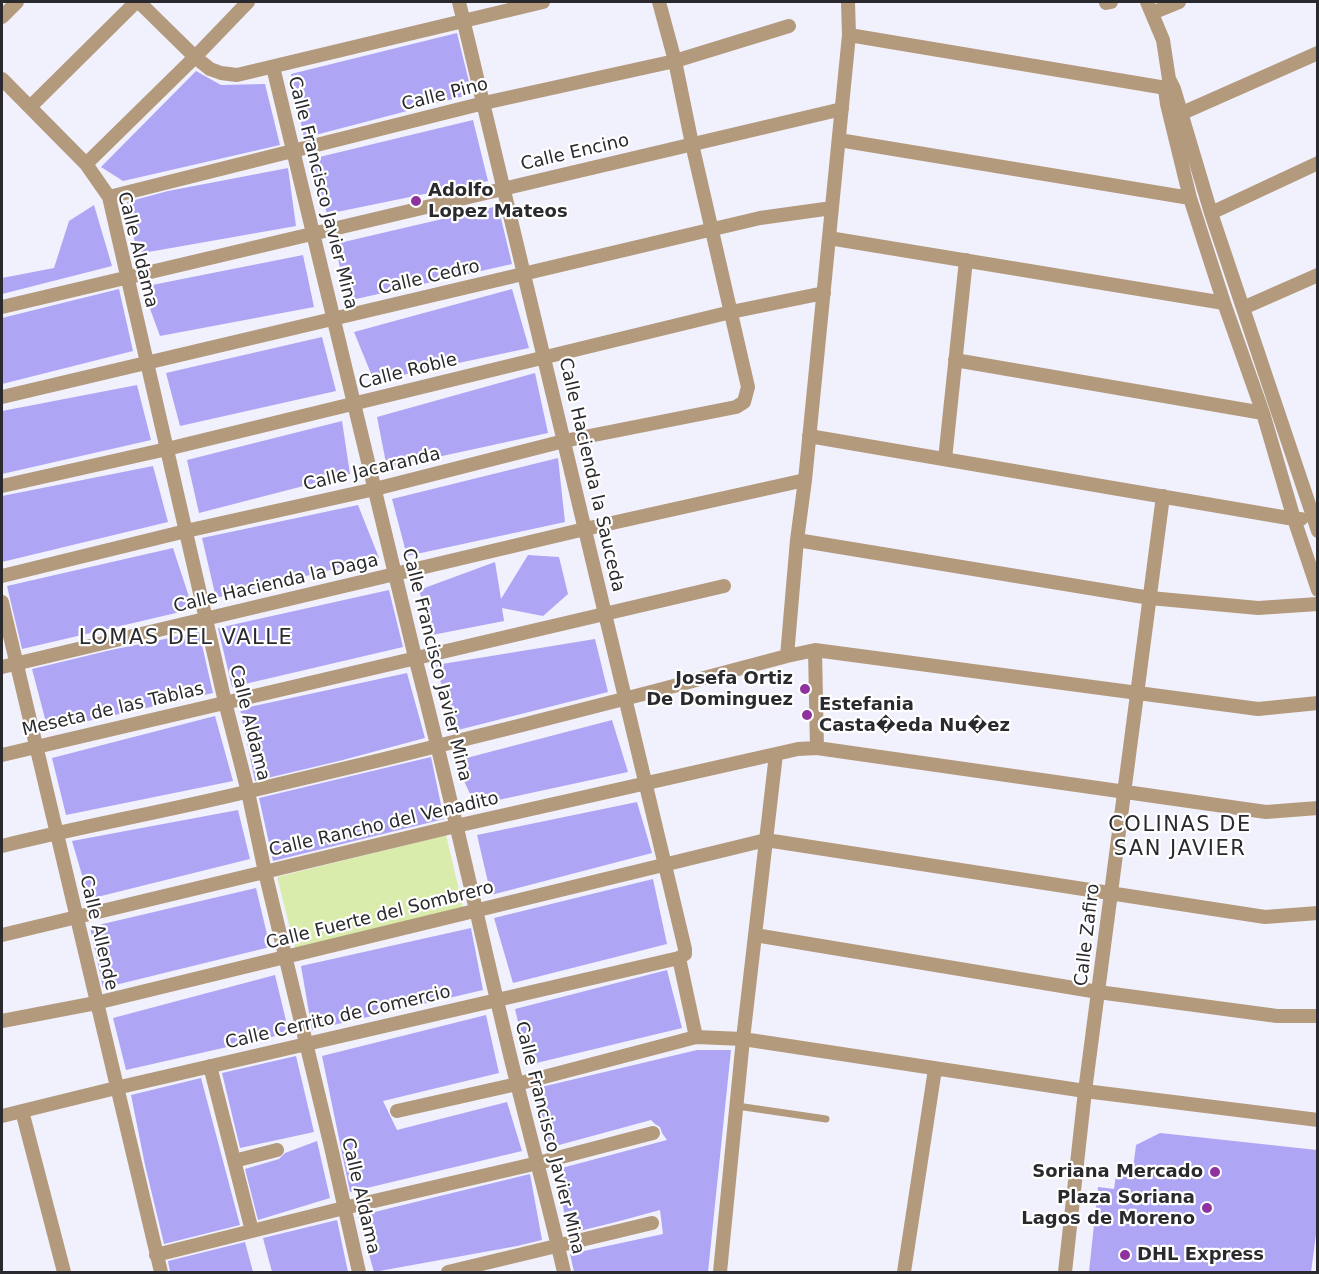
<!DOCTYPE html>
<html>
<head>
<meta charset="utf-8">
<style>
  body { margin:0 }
  #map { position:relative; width:1319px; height:1274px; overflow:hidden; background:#f1f0fd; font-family:"DejaVu Sans",sans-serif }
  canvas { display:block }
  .frame { position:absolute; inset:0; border:3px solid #2a2a2e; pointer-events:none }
</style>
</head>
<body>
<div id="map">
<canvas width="1319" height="1274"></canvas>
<div class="frame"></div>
</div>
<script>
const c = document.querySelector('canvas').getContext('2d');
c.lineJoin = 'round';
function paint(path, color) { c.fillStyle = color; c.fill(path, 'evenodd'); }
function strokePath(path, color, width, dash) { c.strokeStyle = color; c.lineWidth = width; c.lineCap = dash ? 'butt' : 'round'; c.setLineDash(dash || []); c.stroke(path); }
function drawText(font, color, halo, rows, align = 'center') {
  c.font = font + ' "DejaVu Sans",sans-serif'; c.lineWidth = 4.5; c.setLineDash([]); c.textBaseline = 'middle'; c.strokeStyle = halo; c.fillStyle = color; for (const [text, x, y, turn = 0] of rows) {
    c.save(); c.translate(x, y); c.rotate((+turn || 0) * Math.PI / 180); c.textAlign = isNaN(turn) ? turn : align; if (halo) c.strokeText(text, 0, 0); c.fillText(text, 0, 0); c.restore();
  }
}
paint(new Path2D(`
  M446 835 464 911 296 952 277 877Z`), '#daecac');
paint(new Path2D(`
  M457 33 472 94 304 138 291 74Z
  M196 71 221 85 265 84 280 145 123 181 101 167Z
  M473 120 488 181 327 214 311 159Z
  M288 168 296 226 137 254 127 202 168 191Z
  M94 205 112 266 2 294V278L54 268 69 221Z
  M498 206 512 264 347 301 335 244Z
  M303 255 314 307 160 336 142 287Z
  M119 289 133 351 2 384V318Z
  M512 289 529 348 374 381 354 332Z
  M322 337 336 391 180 426 166 373Z
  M535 373 548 433 387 468 377 417Z
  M137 385 151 440 2 474V411Z
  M342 421 350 474 199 513 187 460Z
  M558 458 565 522 407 556 392 499Z
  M153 466 168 522 2 562V496Z
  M358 505 379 558 216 598 202 538Z
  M173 548 193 609 22 649 7 586Z
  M528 555 559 557 568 594 543 616 502 608 504 621 432 635 419 590 495 562 501 599Z
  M389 590 403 647 232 687 218 628Z
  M199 632 213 693 48 730 32 669 111 650Z
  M595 639 608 692 454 731 436 665Z
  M407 673 425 738 339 761 255 781 240 709Z
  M215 716 233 781 66 815 52 758Z
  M612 720 628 772 475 805 455 761Z
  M431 757 444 819 273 861 259 798Z
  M637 802 652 853 491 895 477 835Z
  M238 810 250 859 89 899 72 841Z
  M653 879 667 944 513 983 494 918Z
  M256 888 270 947 103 988 90 927Z
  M471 928 483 990 312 1030 301 966Z
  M667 970 682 1028 528 1065 515 1009Z
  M275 975 289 1033 126 1070 113 1018Z
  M486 1015 499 1073 383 1101 397 1130 507 1102 522 1151 350 1192 322 1056Z
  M697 1050H731L708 1272H574L570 1254 663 1234 660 1210 616 1222 567 1234 558 1169 667 1140 662 1133 660 1127 655 1124 651 1120 548 1148 533 1089Z
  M296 1056 314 1132 240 1148 222 1073Z
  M201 1078 240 1225 164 1244 145 1165 131 1095Z
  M1160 1133 1317 1150V1227L1311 1272H1089L1098 1187 1114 1189 1116 1175 1132 1177 1136 1145Z
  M317 1141 330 1198 258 1220 245 1169 279 1159 285 1153Z
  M530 1174 542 1240 517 1246 374 1272 358 1216Z
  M337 1220 348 1272H272L263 1238Z
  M245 1242 253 1272H170L168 1261Z`), '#aea6f5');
strokePath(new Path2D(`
  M737 1106 826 1119`), '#b39a7d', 7);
strokePath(new Path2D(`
  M139 2 195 57 210 69 221 73 237 75 543 2
  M1147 2 1163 40 1169 79 1174 89 1211 213 1318 531
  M1106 3 1111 2
  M1152 13 1179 2
  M2 17 17 2
  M849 35 1172 89
  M273 67 415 657C449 787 477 917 508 1047 526 1122 547 1197 564 1272
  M2 79 86 164 109 197 225 702 248 792 265 872 331 1147 359 1272
  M1168 83 1165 89 1167 104 1190 198 1224 303 1263 413 1294 519 1318 590
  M30 107 136 2
  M1180 114 1318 53
  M839 140 1190 198
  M86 164 195 57 248 2
  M109 197 484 103 675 61 789 26
  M1211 213 1318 163
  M829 238 1224 303
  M2 307 842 109
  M1243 308 1318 275
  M955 360 1263 413
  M2 397 760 218 832 208
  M809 436 1294 519H1301
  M945 459 966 260
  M2 486 167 449 731 312 824 293
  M797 540 1150 598 1258 608 1318 604
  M2 576 186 531 375 489 564 441 736 407 744 402 748 387 692 144 675 61 659 2
  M2 602 161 1272
  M815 650 817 748
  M787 656 797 540 805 480 849 35 848 2
  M2 667 585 529 805 480
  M2 755C242 698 483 644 724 586
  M2 846C84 826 167 811 250 791 430 749 609 704 787 656L815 650 1258 709 1318 703
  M2 935 456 826 798 749 817 748 1266 812 1318 808
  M755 935 1098 992 1277 1016H1318
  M679 958 696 1037
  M2 1021 96 1003 766 840 1265 917 1318 913
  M210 1066 252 1231
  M22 1111 64 1272
  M397 1111 517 1084 696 1037 743 1039 1085 1091 1318 1120
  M2 1116 116 1088 679 958 685 954V949L459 2
  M234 1161 277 1150
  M156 1255 344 1208 538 1163 653 1133
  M448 1272 652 1223
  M720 1272 743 1039 776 754
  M904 1272 935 1069
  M1065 1272 1085 1091 1163 496`), '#b39a7d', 14);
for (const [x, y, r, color] of [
  [416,201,6,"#8e339e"],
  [805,689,6,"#8e339e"],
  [807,715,6,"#8e339e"],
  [1215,1172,6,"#8e339e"],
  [1207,1208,6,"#8e339e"],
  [1125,1255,6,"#8e339e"]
]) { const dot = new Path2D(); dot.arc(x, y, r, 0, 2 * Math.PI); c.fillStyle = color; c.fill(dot); strokePath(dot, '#fff', 2); }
drawText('18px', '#2a2a2e', '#fff', [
  ["Calle Pino",445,95,-14],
  ["Calle Encino",575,153,-13],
  ["Calle Francisco Javier Mina",322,193,76],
  ["Calle Aldama",137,250,76],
  ["Calle Cedro",429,278,-13],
  ["Calle Roble",408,372,-14],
  ["Calle Jacaranda",372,470,-13],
  ["Calle Hacienda la Sauceda",591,475,77],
  ["Calle Hacienda la Daga",276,584,-13],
  ["Calle Francisco Javier Mina",436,665,76],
  ["Meseta de las Tablas",113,710,-13],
  ["Calle Aldama",249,723,76],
  ["Calle Rancho del Venadito",384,825,-13],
  ["Calle Fuerte del Sombrero",380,916,-14],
  ["Calle Allende",98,933,77],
  ["Calle Zafiro",1088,935,-83],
  ["Calle Cerrito de Comercio",338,1018,-13],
  ["Calle Francisco Javier Mina",549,1138,76],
  ["Calle Aldama",360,1196,77]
]);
drawText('bold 18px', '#2a2a2e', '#fff', [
  ["Adolfo",428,191],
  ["Lopez Mateos",428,212],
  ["Josefa Ortiz",793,679,"right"],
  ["De Dominguez",793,700,"right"],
  ["Estefania",819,705],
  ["Casta�eda Nu�ez",819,726],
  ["Soriana Mercado",1203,1172,"right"],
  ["Plaza Soriana",1195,1198,"right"],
  ["Lagos de Moreno",1195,1219,"right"],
  ["DHL Express",1137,1255]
], 'left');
c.letterSpacing = '1.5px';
drawText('21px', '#2a2a2e', '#fff', [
  ["LOMAS DEL VALLE",186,639],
  ["COLINAS DE",1180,826],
  ["SAN JAVIER",1180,850]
]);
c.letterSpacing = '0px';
</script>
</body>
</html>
